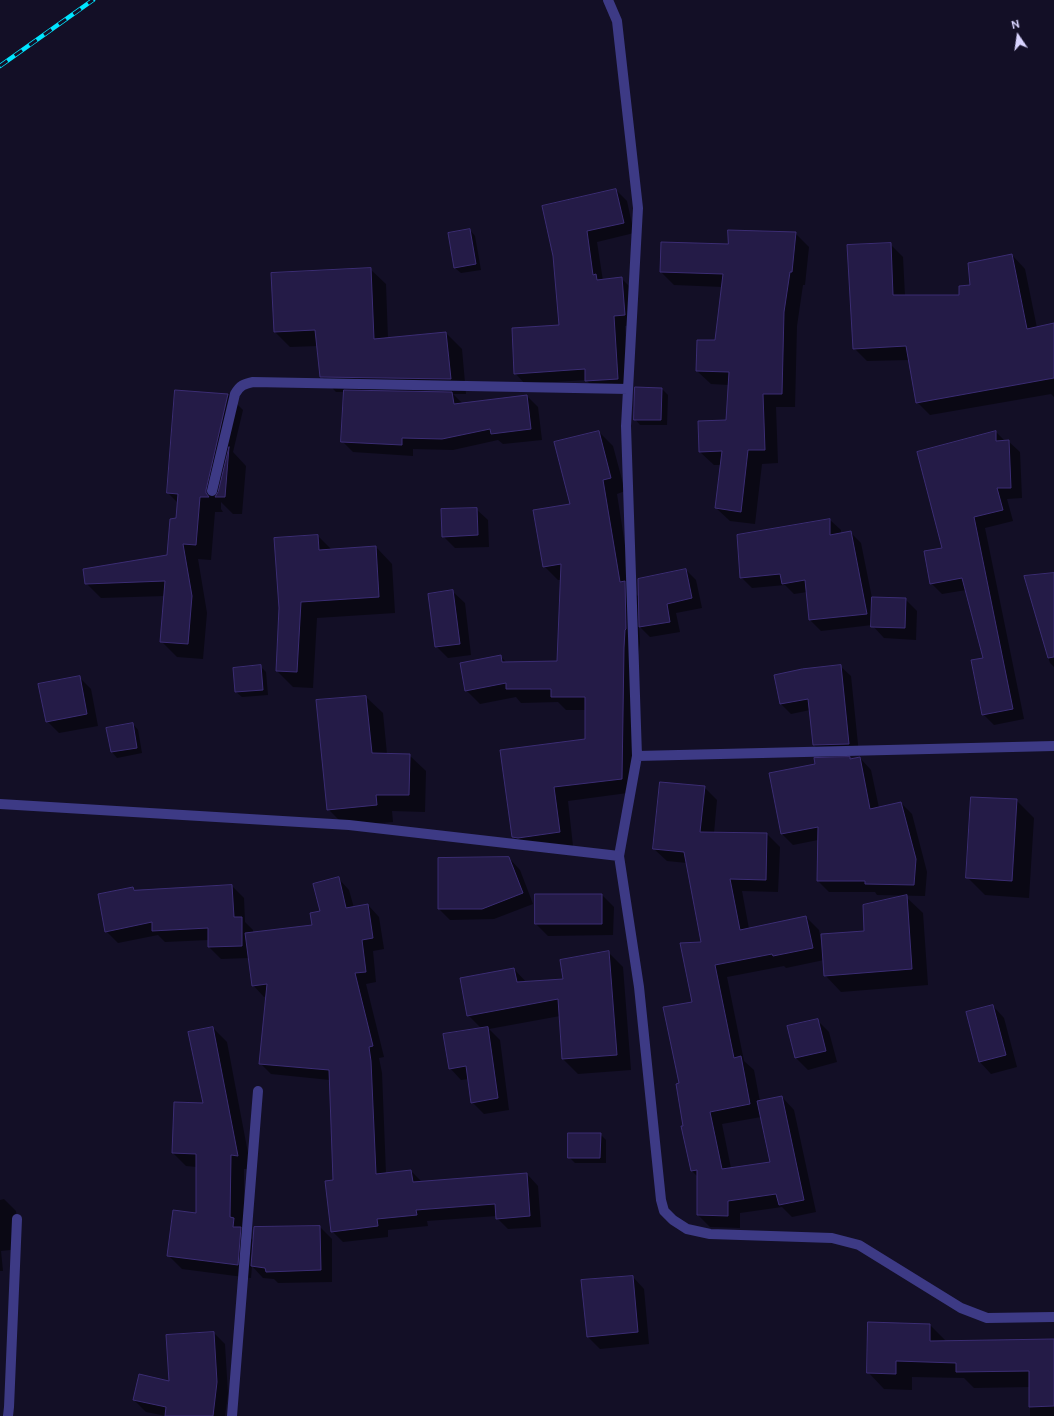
<!DOCTYPE html>
<html>
<head>
<meta charset="utf-8">
<style>
  body { margin:0 }
  #map { position:relative; width:1054px; height:1416px; overflow:hidden; background:#130f26; font-family:Ubuntu,sans-serif }
  canvas { display:block }
  .north { position:absolute; left:998px; top:16px; width:40px; height:40px; -webkit-text-stroke:3px #130f26; paint-order:stroke; rotate:347deg; font-size:11px; font-weight:700; line-height:16px; text-align:center; color:#d9d4ff }
  .north::after { content:''; display:block; margin:auto; width:14px; height:18px; background:#d9d4ff; clip-path:polygon(50% 0,100% 100%,50% 72%,0 100%) }
</style>
</head>
<body>
<div id="map">
<canvas width="1054" height="1416"></canvas>
<div class="north">N</div>
</div>
<script>
const c = document.querySelector('canvas').getContext('2d');
c.lineJoin = 'round';
function paint(path, color) { c.fillStyle = color; c.fill(path, 'evenodd'); }
function strokePath(path, color, width, dash) { c.strokeStyle = color; c.lineWidth = width; c.lineCap = dash ? 'butt' : 'round'; c.setLineDash(dash || []); c.stroke(path); }
paint(new Path2D(`
  M616 190 627 201 634 233 597 242 603 281 621 278 632 289 635 325 625 326 628 389 597 391 586 380 525 384 515 373 560 326 554 255Z
  M470 230 475 236 481 270 461 273 455 268Z
  M795 233 809 247 805 285H803L797 326 795 407H776L778 463 762 464 755 524 730 521 716 508 721 465H714L700 452 727 421 729 385 711 384 697 371 715 341 723 287 674 285 661 272 729 245Z
  M890 244 903 257 905 296H961L971 286 1012 255 1025 269 1037 328 1054 324V397L1051 394 930 415 917 402 910 360 867 361 854 348Z
  M370 269 386 284 388 339 446 333 462 349 466 394H453L463 404 527 396 538 407 542 440 503 444 498 440 453 450 413 449V456L353 452 342 441 345 392H336L321 376 318 346 290 347 275 332Z
  M662 389 668 395 667 425H640L635 419Z
  M176 391 228 395 243 410 233 452 246 466 242 514H233L221 502V509L223 512H215L211 560 198 559 207 613 203 659 177 657 161 641 165 596 101 598 86 583 168 556 177 519 178 503 168 493Z
  M599 432 613 446 625 491 617 494 632 590 639 597 686 570 696 580 702 608 676 613 680 632 650 637 639 626 640 643 637 663 635 792 568 801 573 846 533 851H527L513 837 586 740V710H566L558 702 521 703 516 697 480 704 466 690 500 656 506 662H558L561 580H558L544 566 571 505Z
  M996 432 1005 441H1008L1020 452 1022 498 1007 499 1013 521 985 528 1024 719 994 725 983 714 984 658 966 590 942 594 931 583 943 548Z
  M476 509 488 520 489 547 455 548 443 536Z
  M830 520 841 530V534L850 532 861 543 872 598 905 599 917 611 916 640 884 638 872 625 821 631 810 620 807 592 794 594 785 585 752 588 741 577 738 536Z
  M318 536 332 550 376 547 392 564 395 613 317 618 313 688 293 687 277 671Z
  M1054 574V667L1050 663 1025 577Z
  M453 592 465 603 471 655 448 658 436 646Z
  M260 666 266 672 268 695 242 697 236 692Z
  M840 666 851 676 859 754 824 755 814 745 810 710 791 714 781 704Z
  M79 677 91 689 98 726 59 733 47 721Z
  M366 697 383 713 387 754 409 755 426 771 425 812 392 811 393 822 345 826 328 809Z
  M133 724 138 730 142 753 117 758 112 752Z
  M850 758 851 760 860 758 871 770 879 808 901 803 912 814 927 872 925 896 877 895 875 892H829L818 881V840L793 845 782 834Z
  M704 787 717 800 714 833 767 834 780 847 778 892 742 891 749 929 806 917 819 930 821 941 866 931 906 897 923 913 928 985 841 992 825 975 824 960 786 968 784 966 727 977 744 1061 754 1070 760 1102 782 1097 794 1110 816 1212 792 1217 782 1207 740 1213V1228L710 1227 698 1215V1177L692 1171 685 1126 681 1084 702 943 687 863 667 861 654 849ZM761 1117 771 1163 731 1168 722 1124Z
  M1016 800 1034 818 1029 898 985 895 967 877Z
  M509 858 520 870 533 904 494 919 450 920 439 909Z
  M338 878 349 890 354 908 368 905 379 917 384 949 373 951 376 982 366 984 384 1057 379 1058 382 1073 386 1174 411 1171 422 1182 527 1174 538 1186 541 1227 508 1229 497 1218V1216L427 1221 428 1226 388 1230V1237L343 1242 332 1231 334 1181 330 1080 271 1074 260 1063 267 996 264 997 253 985 249 958 221 959 209 947V940L165 942 158 935 118 943 106 931 133 888 136 891 232 886 244 898 245 922 253 930V933L313 926 322 912Z
  M602 895 614 907 613 935 548 936 536 924Z
  M608 952 623 967 631 1070 578 1074 563 1059 560 1016 489 1029 500 1040 509 1110 484 1114 472 1102 469 1079 461 1080 450 1068 482 1029 468 1015 514 969 527 983 565 980Z
  M993 1006 1004 1018 1017 1067 991 1074 980 1062Z
  M817 1020 829 1032 837 1062 808 1070 796 1058 789 1027Z
  M213 1028 227 1042 251 1169H244V1229L247 1235 254 1241 320 1227 332 1239V1282L278 1283 274 1279 263 1278 252 1266 251 1278 182 1269 168 1255 197 1214V1167L186 1166 173 1153 204 1104Z
  M600 1134 606 1140V1163H575L569 1157Z
  M4 1199 16 1211 20 1249 1 1251 3 1271H0V1200Z
  M633 1277 644 1289 649 1344 600 1349 588 1337Z
  M869 1323 930 1325 946 1341 1054 1340V1416H1030V1387L974 1388 964 1378 912 1377V1390L884 1389 868 1372Z
  M214 1333 225 1344 228 1394 225 1416H166L146 1412 134 1400 170 1382Z`), '#0007');
const building = new Path2D(`
  M616 189 624 223 587 231 593 275 596 274 597 280 622 277 625 315 614 316 618 379 585 381V369L514 374 512 328 559 325 553 256 542 206Z
  M470 229 476 264 454 268 448 233Z
  M728 230 796 232 792 272H790L784 312 782 394H763L765 450H748L741 512 715 508 722 451 699 452 698 421 726 420 729 372 696 371 697 340H715L723 274 660 272 661 242 728 244Z
  M891 243 893 295H959V286L970 285 968 263 1012 254 1027 329 1054 323V378L916 403 906 346 853 349 847 245Z
  M371 268 374 339 446 332 451 379 320 377 315 330 274 332 271 273Z
  M635 387 662 388 661 420H634Z
  M175 390 228 394 206 490V493L209 497H200L196 545 183 544 192 596 188 644 160 642 165 581 85 584 83 569 167 555 170 519 176 518 178 494 167 493Z
  M344 390 452 392 454 404 527 395 531 429 491 434 490 429 442 439 402 438V445L341 442Z
  M599 431 611 478 603 480 620 582 625 581 626 629 625 630 624 648 622 779 554 787 560 832 518 838 512 837 500 750 585 739V697H551V689H506V683L465 691 460 663 501 655 502 662 557 661 561 564 543 567 533 510 570 504 554 442Z
  M996 431V441L1009 440 1011 488H997L1003 510 974 517 1013 709 982 715 971 660 983 658 962 578 930 584 924 551 942 548 917 452Z
  M229 447 225 497H215L218 492Z
  M477 508 478 535 442 537 441 509Z
  M830 519V535L851 531 867 614 809 620 805 580 782 584 780 574 740 578 737 535Z
  M318 535 319 550 376 546 379 597 301 602 297 672 276 671 279 608 274 538Z
  M686 569 692 598 667 604 670 622 639 627 638 579Z
  M1054 573V657L1048 658 1024 576Z
  M453 590 460 644 435 647 428 594Z
  M872 597 906 598 905 628 871 627Z
  M261 665 263 690 235 692 233 668Z
  M841 665 849 744 813 745 808 699 780 704 774 675 802 669Z
  M80 676 87 714 46 722 38 684Z
  M366 696 372 753 410 754 409 795H376L377 805 327 810 316 700Z
  M133 723 137 748 111 752 106 728Z
  M850 757V759L860 757 870 809 901 802 916 859 914 885 865 884V881H817L818 827 781 834 769 773 815 764 814 758Z
  M660 782 705 786 700 832 767 833 766 880 730 879 740 930 806 916 813 948 773 956 772 954 715 965 734 1058 741 1056 750 1104 710 1112 722 1169 770 1162 757 1101 782 1096 804 1200 779 1205 776 1194 728 1201V1216L697 1215V1170L691 1171 681 1126H683L676 1084 679 1083 663 1007 692 1002 680 943 701 942 684 852 653 849Z
  M971 797 1017 799 1012 881 966 878Z
  M509 857 523 893 482 909H438V858Z
  M339 877 346 908 368 904 373 938 362 940 366 972 355 973 373 1046 369 1047 371 1061 376 1174 411 1170 413 1182 527 1173 530 1216 496 1219 495 1204 416 1210 417 1215 377 1219 378 1226 331 1232 325 1181 333 1180 329 1070 259 1064 267 984 252 986 245 933 312 925 310 913 320 911 313 884Z
  M232 885 234 917H242V946L208 947V928L152 931V922L105 932 98 894 133 887 134 890Z
  M535 894H602V924H535Z
  M907 895 912 969 824 976 821 934 864 931 863 905Z
  M609 951 617 1055 562 1059 558 999 467 1016 460 978 514 968 517 982 563 979 560 960Z
  M993 1005 1006 1055 979 1062 966 1012Z
  M818 1019 826 1051 795 1058 787 1026Z
  M213 1027 238 1156 231 1155 230 1217 234 1218 233 1227H241L238 1265 167 1256 173 1210 196 1213V1154L172 1153 174 1102 203 1103 188 1032Z
  M488 1027 498 1098 471 1103 466 1066 449 1069 443 1034Z
  M568 1133H601L600 1158H568Z
  M320 1226 321 1270 266 1272 265 1268 251 1266 254 1227Z
  M633 1276 638 1332 587 1337 581 1280Z
  M868 1322 930 1324V1341L1054 1339V1406L1029 1407V1371L956 1372V1363L896 1361V1374L867 1373Z
  M214 1332 217 1382 213 1416H165L166 1407 133 1400 139 1374 169 1381 166 1335Z`);
paint(building, '#241b47');
strokePath(building, '#3b2d73', 1);
strokePath(new Path2D(`
  M608 0 617 21 638 208 626 426 637 756
  M212 491 235 394C240 385 244 384 253 382L628 389
  M619 856 637 756 1054 746
  M8 1416 9 1407 17 1219
  M232 1416 258 1091`), '#3d3a85', 10);
strokePath(new Path2D(`
  M0 804 349 825 619 856 639 987 661 1200 664 1211 673 1220 687 1229 710 1234 832 1238 859 1245 961 1308 987 1318 1054 1317`), '#3d3a85', 10);
const rail = new Path2D(`
  M0 66 93 0`);
strokePath(rail, '#00e5ff', 4.5);
strokePath(rail, '#130f26', 3, [9]);
</script>
</body>
</html>
